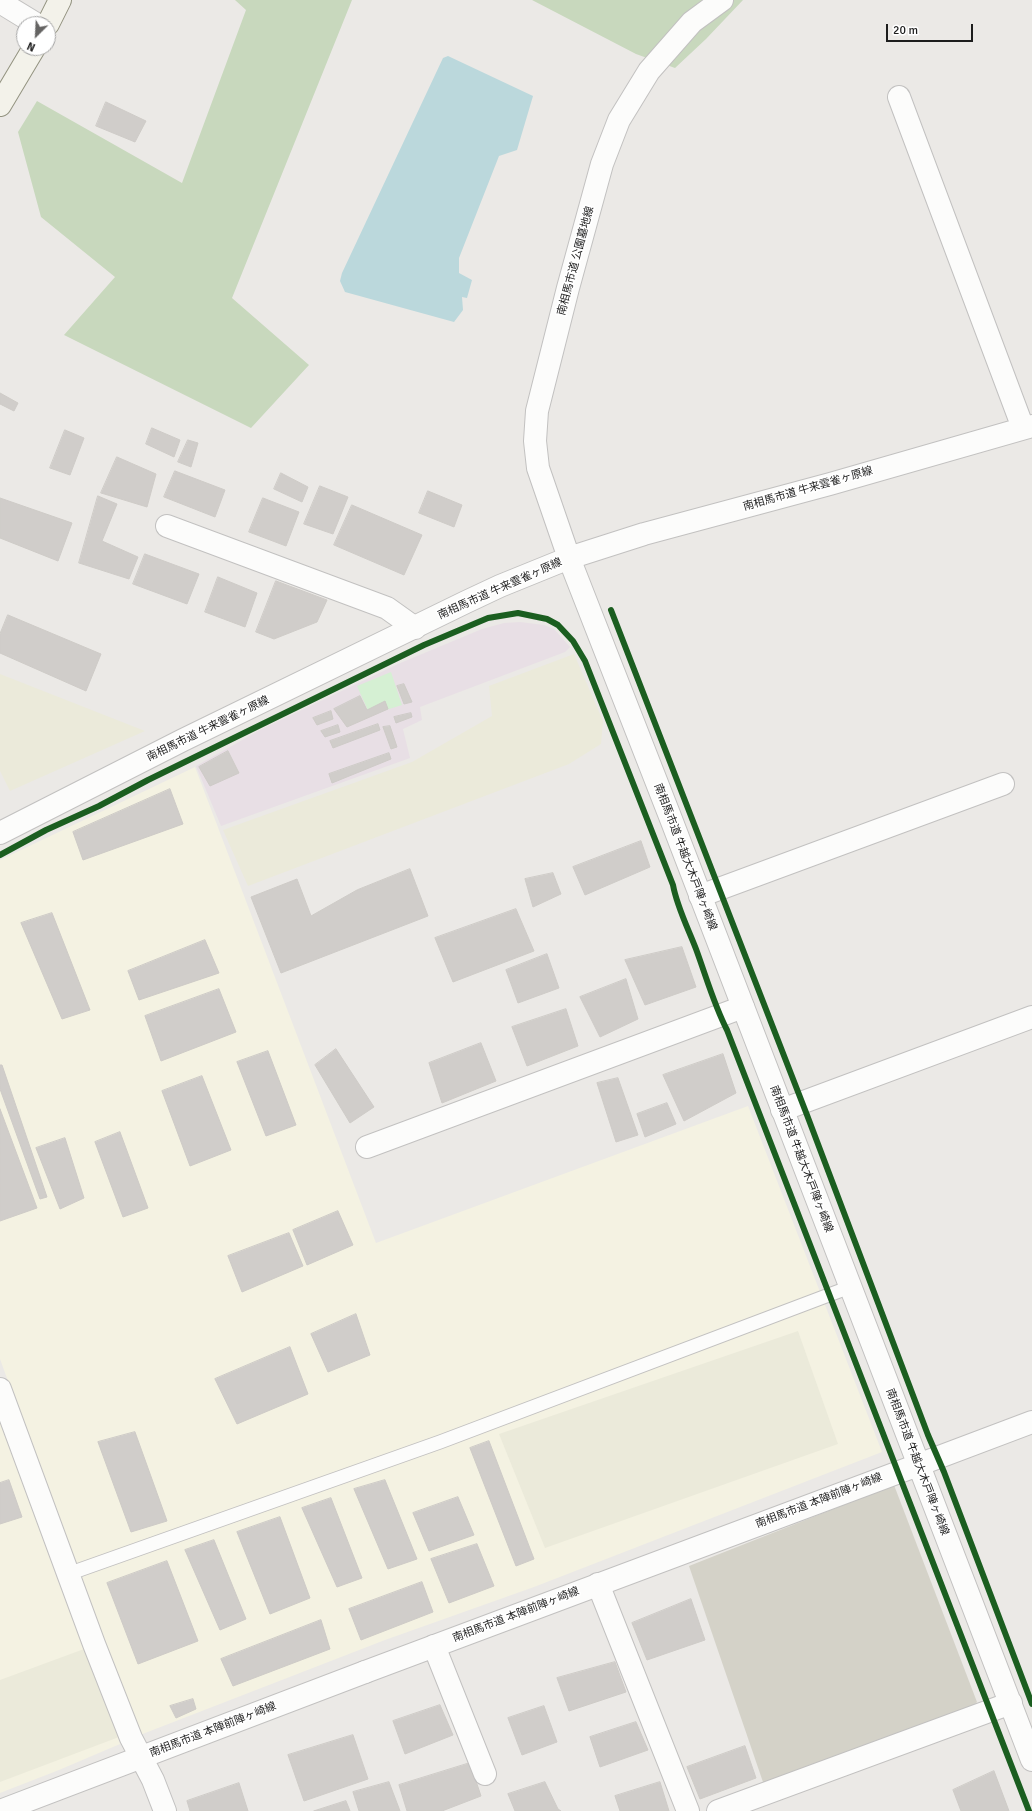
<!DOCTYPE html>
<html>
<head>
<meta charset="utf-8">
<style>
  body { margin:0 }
  #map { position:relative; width:1032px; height:1811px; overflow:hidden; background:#ebe9e6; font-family:Signika,sans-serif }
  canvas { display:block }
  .north { position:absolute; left:16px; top:16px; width:40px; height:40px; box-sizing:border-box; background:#fff; border:1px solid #a5a5a5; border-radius:50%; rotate:204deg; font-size:11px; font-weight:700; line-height:16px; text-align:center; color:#1d1d1d }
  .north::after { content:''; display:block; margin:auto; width:14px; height:18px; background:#656463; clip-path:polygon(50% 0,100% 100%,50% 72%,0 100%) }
  .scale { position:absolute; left:886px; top:24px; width:87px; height:18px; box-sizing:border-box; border:2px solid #1d1d1d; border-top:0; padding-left:5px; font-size:12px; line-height:14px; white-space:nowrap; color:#1d1d1d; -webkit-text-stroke:3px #fff; paint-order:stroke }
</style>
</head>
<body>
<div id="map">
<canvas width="1032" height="1811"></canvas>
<div class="north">N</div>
<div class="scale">20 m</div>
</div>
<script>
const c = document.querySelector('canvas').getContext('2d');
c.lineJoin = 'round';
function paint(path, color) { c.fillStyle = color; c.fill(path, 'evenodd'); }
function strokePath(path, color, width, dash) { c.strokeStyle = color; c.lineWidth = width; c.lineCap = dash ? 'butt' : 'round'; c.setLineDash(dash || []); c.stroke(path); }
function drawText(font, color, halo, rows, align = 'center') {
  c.font = font + ' Signika,"Noto Sans JP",sans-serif'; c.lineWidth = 3.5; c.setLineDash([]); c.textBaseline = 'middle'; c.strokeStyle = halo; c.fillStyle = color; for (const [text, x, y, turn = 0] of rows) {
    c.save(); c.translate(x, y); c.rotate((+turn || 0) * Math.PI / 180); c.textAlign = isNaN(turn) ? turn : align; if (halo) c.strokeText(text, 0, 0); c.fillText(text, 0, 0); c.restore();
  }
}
paint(new Path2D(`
  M520 622 544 625 554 629 570 647 565 652 420 707 422 720 403 729 410 758 221 826 196 766 260 730 398 664 482 629 504 623Z`), '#e8dfe5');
paint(new Path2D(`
  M195 767 376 1243 748 1106 882 1452 534 1587 385 1640 140 1735 80 1580 0 1359V860Z
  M0 1420 58 1581 86 1647 120 1744 59 1770 0 1793Z`), '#f4f2e2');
paint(new Path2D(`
  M894 1485 977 1702 973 1707 764 1785 689 1566Z`), '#d4d2c8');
paint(new Path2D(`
  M574 654 603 721 601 744 569 764 248 886 223 830 412 762 492 716 489 686Z
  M0 674 145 731 10 791 0 771Z
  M798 1331 838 1444 545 1548 499 1434Z
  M84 1649 119 1737 0 1782V1680Z`), '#ebeada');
paint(new Path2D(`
  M235 0H352L232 298 309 365 251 428 64 335 115 277 41 217 18 132 37 101 182 183 246 10Z
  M532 0H743L706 39 675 68 636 54Z`), '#c8d8bd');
paint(new Path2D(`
  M391 672 402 705 370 715 357 686Z`), '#d5f0d3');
paint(new Path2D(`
  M448 56 533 96 517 150 499 156 459 258V273L472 280 467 298 462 297 463 310 454 322 345 292 340 281 342 273 443 58Z`), '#bbd8dc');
const building = new Path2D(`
  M106 102 146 121 135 142 96 126Z
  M0 393 18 403 14 411 0 404Z
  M152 428 180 440 174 457 146 444Z
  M65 430 84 438 70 475 50 468Z
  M188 440 198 443 191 467 178 462Z
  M117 457 156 474 147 507 101 493Z
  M175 471 225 490 215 517 164 497Z
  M281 473 308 487 302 502 274 489Z
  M320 486 348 497 333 534 304 524Z
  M428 491 462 505 454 527 419 513Z
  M98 496 117 504 102 541 138 557 129 579 79 563Z
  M0 498 72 523 58 561 0 538Z
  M263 498 299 512 286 546 249 532Z
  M352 505 422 535 404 575 334 545Z
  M145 554 199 574 187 604 133 584Z
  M218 577 257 593 245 627 205 612Z
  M276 581 327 600 317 622 274 639 256 632Z
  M8 615 101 654 86 691 0 653V634Z
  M404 684 412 702 404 704 397 686Z
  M360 696 367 710 385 701 388 709 347 727 334 709Z
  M331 711 333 719 317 725 313 718Z
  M411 713 412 717 396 723 394 717Z
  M378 724 380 730 333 748 330 741Z
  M338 725 340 732 325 737 321 731Z
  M390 726 397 747 391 749 383 727Z
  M228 751 239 773 210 786 199 767Z
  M389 753 391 759 332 783 329 774Z
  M170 789 183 824 83 860 73 832Z
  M641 841 650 867 585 895 573 867Z
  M410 869 428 916 281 973 251 897 297 879 311 916 357 890Z
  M553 873 561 894 533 907 525 879Z
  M516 909 534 951 453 982 435 938Z
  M52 913 90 1010 62 1019 21 923Z
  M205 940 219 973 139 1000 128 971Z
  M682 947 696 987 645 1005 625 960Z
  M547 954 559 988 518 1003 506 970Z
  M626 979 638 1019 600 1037 580 997Z
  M219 989 236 1032 161 1061 145 1016Z
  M566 1009 578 1046 527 1066 512 1027Z
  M481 1043 496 1081 442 1103 429 1063Z
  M336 1049 374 1107 350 1123 315 1065Z
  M268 1051 296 1125 266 1136 237 1062Z
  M723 1054 736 1093 684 1121 663 1075Z
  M0 1065H2L47 1197 40 1199 0 1089Z
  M202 1076 231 1150 190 1166 162 1091Z
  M618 1078 638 1135 616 1142 597 1083Z
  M667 1103 676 1124 645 1137 637 1114Z
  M0 1109 37 1208 0 1221Z
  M120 1132 148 1208 123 1217 95 1142Z
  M65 1138 84 1198 60 1209 36 1148Z
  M338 1211 353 1245 307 1265 293 1230Z
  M289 1233 303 1266 242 1292 228 1256Z
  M356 1314 370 1355 328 1372 311 1334Z
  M290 1347 308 1394 237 1424 215 1379Z
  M135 1432 167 1521 131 1532 98 1442Z
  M489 1441 534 1559 516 1566 470 1448Z
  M9 1480 22 1517 0 1524V1483Z
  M385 1480 417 1559 388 1569 354 1489Z
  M458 1497 474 1535 429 1551 413 1513Z
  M331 1498 362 1578 337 1587 302 1508Z
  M280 1517 310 1598 270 1614 237 1532Z
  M214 1540 246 1619 220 1630 185 1550Z
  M477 1544 494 1586 449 1603 431 1559Z
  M167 1561 198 1641 138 1664 107 1583Z
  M422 1582 433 1612 361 1640 349 1609Z
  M691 1599 705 1640 647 1660 632 1623Z
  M321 1620 330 1649 233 1686 221 1659Z
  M615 1662 626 1692 569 1711 557 1678Z
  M193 1699 196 1709 176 1718 170 1706Z
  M440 1705 453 1735 405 1754 393 1721Z
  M544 1706 557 1742 522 1755 508 1718Z
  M636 1722 648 1750 600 1767 590 1737Z
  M353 1735 368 1779 304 1801 288 1755Z
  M745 1746 756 1778 700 1799 687 1767Z
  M470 1763 481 1796 442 1811H407L399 1785Z
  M994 1771 1009 1811H961L953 1790Z
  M389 1782 400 1811H359L353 1792Z
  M545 1782 558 1809 561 1811H515L508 1794Z
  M660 1782 669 1811H620L615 1796Z
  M239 1783 248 1811H190L187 1801Z
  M346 1801 350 1811H314Z`);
paint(building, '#d0cdca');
strokePath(building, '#cecbc7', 1);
const service = new Path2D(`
  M68 1574 440 1442 850 1287`);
const minor = new Path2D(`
  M0 2 36 24
  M899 97 1023 428
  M167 526 387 608 415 628
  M569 558 644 534 830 484 1032 426
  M700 896 1003 784
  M782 1110 1032 1017
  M367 1147 743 1007
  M0 1389 94 1644 131 1738 153 1780 165 1811
  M918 1465 1032 1422
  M598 1584 688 1811
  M434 1646 485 1774
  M0 1811 365 1672
  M718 1811 1011 1703`);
const tertiary = new Path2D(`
  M722 0 692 22 649 71 619 120 602 164 568 288 537 411 535 441 538 468 569 558 671 819 1032 1760
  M0 833 183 740 466 602 500 586 569 558
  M365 1672 918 1465`);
const secondary = new Path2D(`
  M48 24 60 0
  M0 105 34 48`);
strokePath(service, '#c2c1c0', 15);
strokePath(minor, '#c2c1c0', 24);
strokePath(tertiary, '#c2c1c0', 24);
strokePath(secondary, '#939380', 24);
strokePath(service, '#fcfcfb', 13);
strokePath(minor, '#fcfcfb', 22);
strokePath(tertiary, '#fcfcfb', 22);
strokePath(secondary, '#f3f2ea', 22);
strokePath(new Path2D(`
  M611 610 807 1115 928 1435 944 1472 1032 1704
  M0 855 46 830 99 806 148 780 424 645 488 618 518 613 547 619 558 625 573 641 585 661 673 885C677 907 688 928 696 949 706 976 714 1005 727 1030L1029 1811`), '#1b5e20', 6);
drawText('11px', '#1d1d1d', '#fff', [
  ["南相馬市道 公園墓地線",576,261,-75],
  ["南相馬市道 牛来雲雀ヶ原線",808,489,-16],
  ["南相馬市道 牛来雲雀ヶ原線",500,589,-24],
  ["南相馬市道 牛来雲雀ヶ原線",208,729,-26],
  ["南相馬市道 牛越大木戸陣ヶ崎線",685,857,69],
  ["南相馬市道 牛越大木戸陣ヶ崎線",801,1159,69],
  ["南相馬市道 牛越大木戸陣ヶ崎線",917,1462,69],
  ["南相馬市道 本陣前陣ヶ崎線",819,1501,-21],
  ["南相馬市道 本陣前陣ヶ崎線",516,1615,-21],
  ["南相馬市道 本陣前陣ヶ崎線",213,1730,-21]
]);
</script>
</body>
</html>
